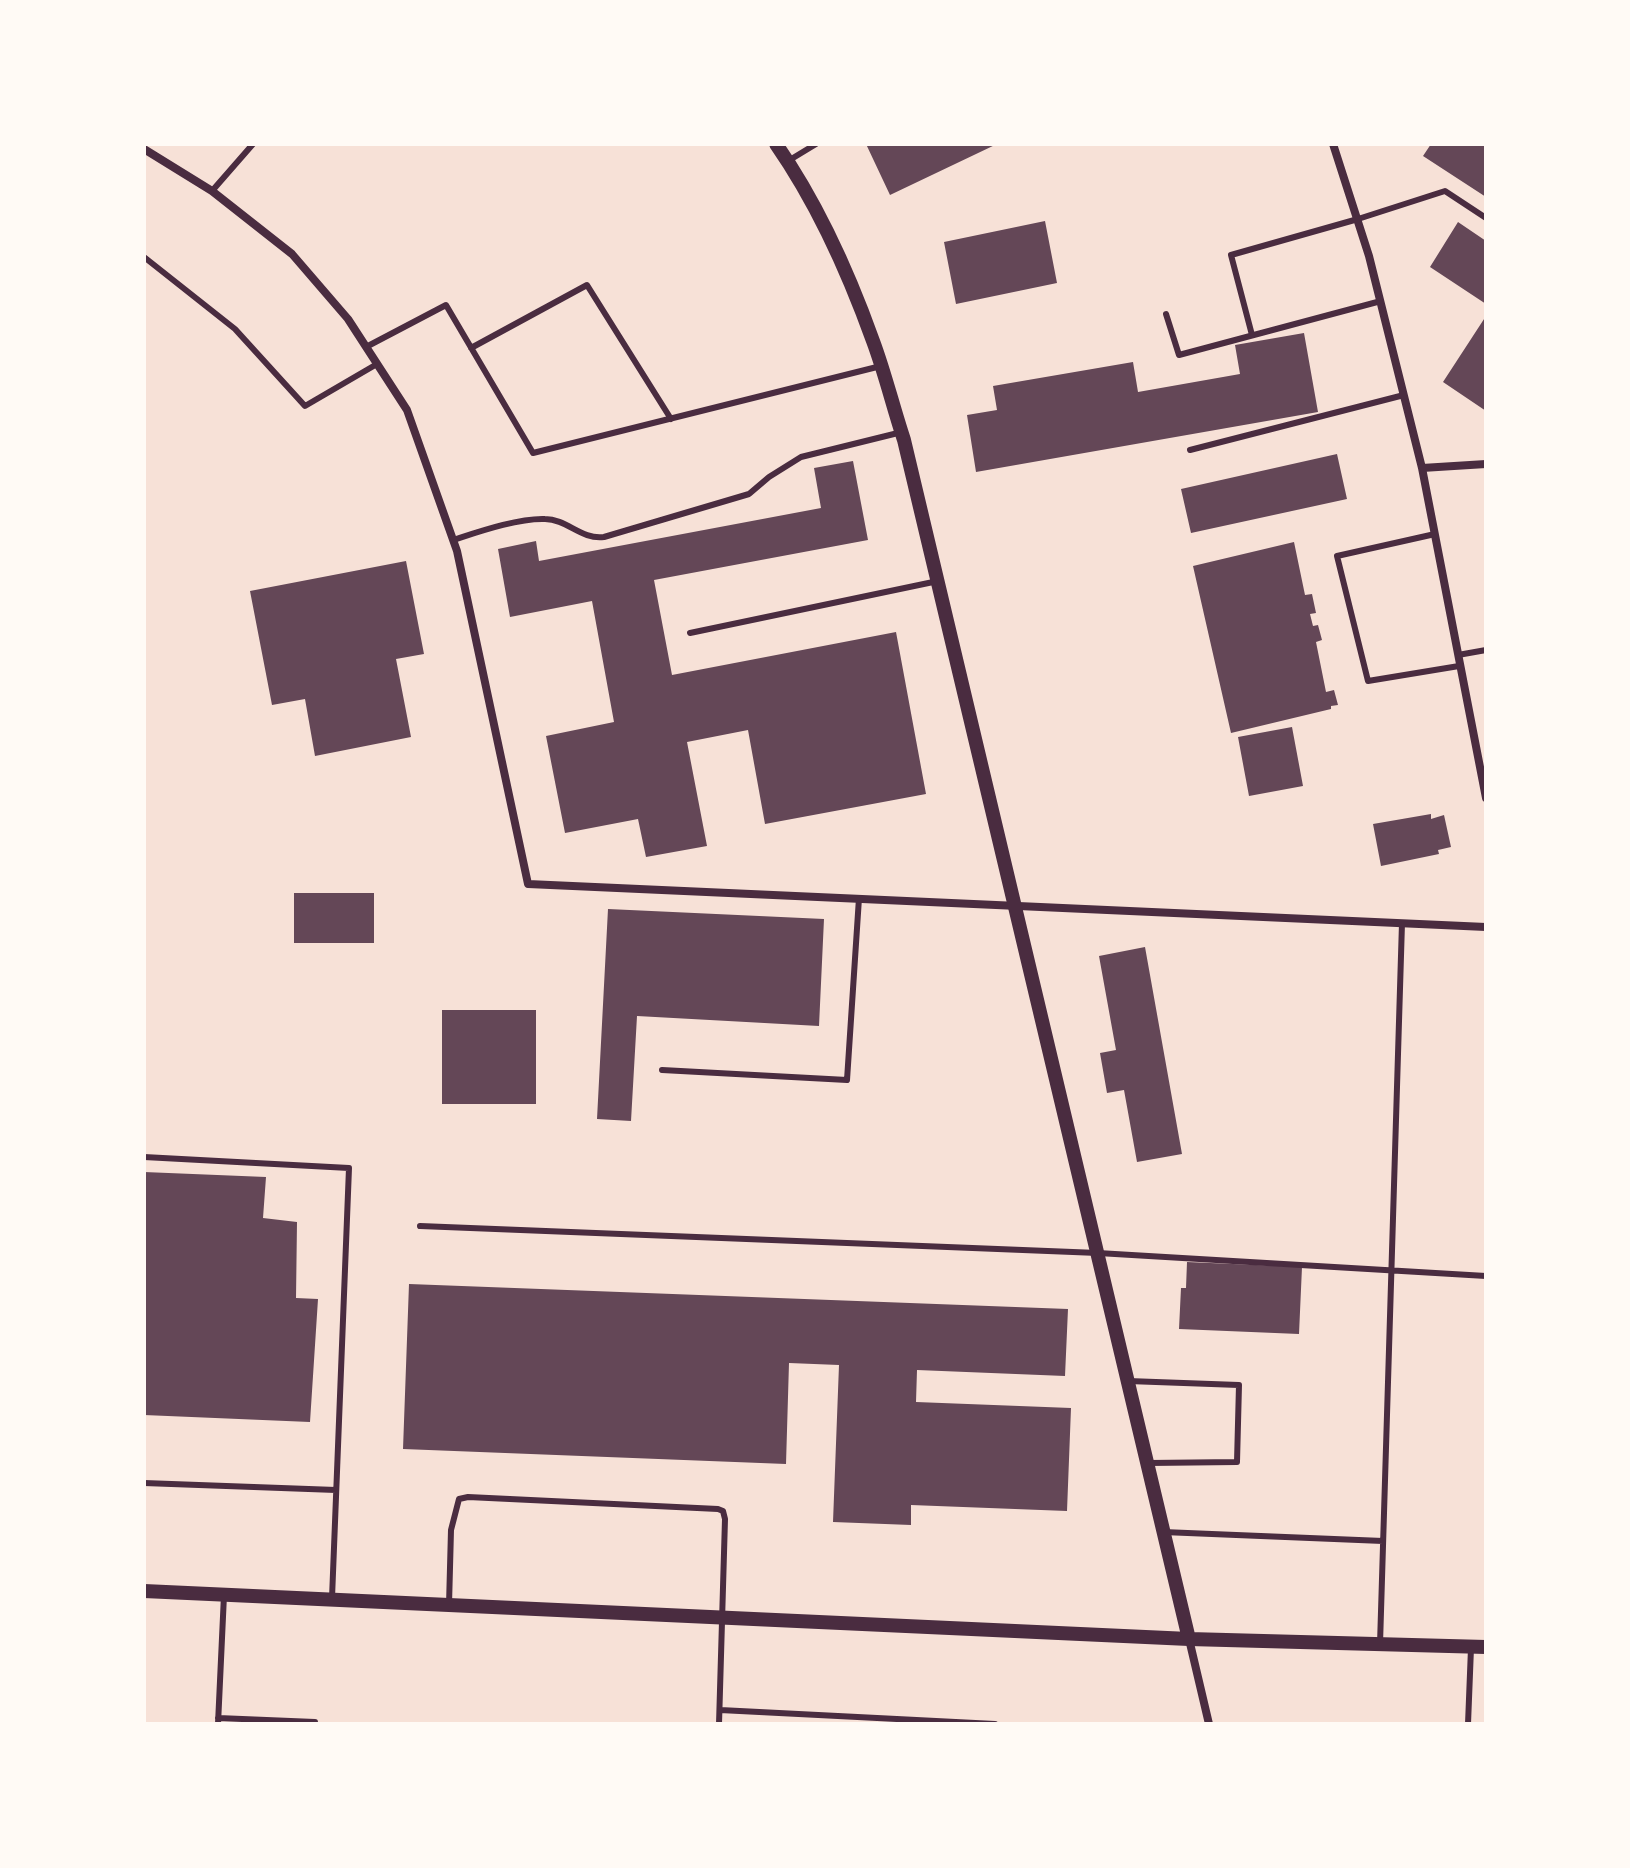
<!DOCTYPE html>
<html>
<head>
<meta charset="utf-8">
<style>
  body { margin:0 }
  #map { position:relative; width:1630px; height:1868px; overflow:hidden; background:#f7e1d7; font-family:Lora,serif }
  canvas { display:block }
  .frame { position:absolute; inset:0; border:146px solid #fffaf5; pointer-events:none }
</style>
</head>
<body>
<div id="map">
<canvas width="1630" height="1868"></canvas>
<div class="frame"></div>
</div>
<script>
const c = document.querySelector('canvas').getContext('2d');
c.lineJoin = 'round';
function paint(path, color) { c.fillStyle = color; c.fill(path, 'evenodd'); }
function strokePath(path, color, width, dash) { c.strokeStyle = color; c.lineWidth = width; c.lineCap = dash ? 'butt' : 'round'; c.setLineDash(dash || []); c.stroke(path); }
paint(new Path2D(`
  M866 144H997L890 195Z
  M1431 144H1486V197L1423 156Z
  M1045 221 1057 283 956 304 944 242Z
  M1458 222 1486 241V304L1430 267Z
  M1486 316V411L1443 382Z
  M1304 333 1318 412 976 472 967 415 997 410 993 386 1133 362 1138 392 1240 374 1235 345Z
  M1337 454 1347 499 1191 533 1181 489Z
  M853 461 868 540 654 580 672 675 896 632 926 794 765 824 748 730 687 742 707 846 646 857 638 819 565 833 546 736 614 722 592 601 510 617 498 549 536 541 539 561 821 508 814 468Z
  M1294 542 1305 595 1312 594 1316 613 1310 614 1313 626 1318 625 1322 640 1316 642 1326 692 1334 690 1338 705 1331 706V709L1231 733 1193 566Z
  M406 561 424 654 396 659 411 737 315 756 305 699 272 705 250 591Z
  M1292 727 1303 786 1249 796 1238 737Z
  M1431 814V819L1444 815 1451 847 1438 850 1439 854 1381 866 1373 824Z
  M294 893H374V943H294Z
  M608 909 824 919 819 1026 637 1016 631 1121 597 1119Z
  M1145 947 1182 1154 1137 1162 1124 1090 1107 1093 1100 1053 1116 1050 1099 956Z
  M442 1010H536V1104H442Z
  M144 1172 266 1177 263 1218 297 1222 296 1298 318 1299 310 1422 144 1415Z
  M1187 1262 1302 1267 1299 1334 1179 1329 1181 1288H1186Z
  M409 1284 1068 1309 1065 1376 917 1370 916 1402 1071 1408 1067 1511 911 1505V1525L833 1522 839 1365 789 1363 786 1464 403 1449Z`), '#644757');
strokePath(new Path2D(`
  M788 161 816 144
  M212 191 253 144
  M144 257 235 329 305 406 377 364
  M1166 314 1179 355 1381 301
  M1252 335 1231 255 1358 219 1445 191 1486 218
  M366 347 446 305 533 453 881 366
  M471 348 587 285 671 419
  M1190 450 1404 395
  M1435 534 1337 556 1368 681 1459 666
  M453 540C478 532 518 518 545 519 567 519 581 540 604 537L749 494 769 477 801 457 902 432
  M690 633 938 581
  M1458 655 1486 650
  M662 1070 847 1080 859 898
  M144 1157 349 1168 332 1598
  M420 1226 1098 1253 1486 1276
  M1128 1381 1239 1385 1237 1462 1149 1463
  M144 1483 336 1490
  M1163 1532 1383 1541
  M449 1605 451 1530 459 1499 468 1497 718 1509 723 1511 725 1519 719 1724
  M1380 1644 1402 923
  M720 1710 995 1724
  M218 1718 315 1722V1724
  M218 1724 224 1595
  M1468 1724 1471 1648`), '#4a2c40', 6);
strokePath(new Path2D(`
  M1333 144 1369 256 1422 468 1486 798
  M144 149 212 191 292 254 348 319 407 410 457 551 528 884 1486 927
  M1422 468 1486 464
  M1189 1639 1209 1724`), '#4a2c40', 8);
strokePath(new Path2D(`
  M776 144C817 203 849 274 873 341 885 373 893 407 904 440L1189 1639
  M144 1591 1189 1639 1486 1647`), '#4a2c40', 14);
</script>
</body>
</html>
